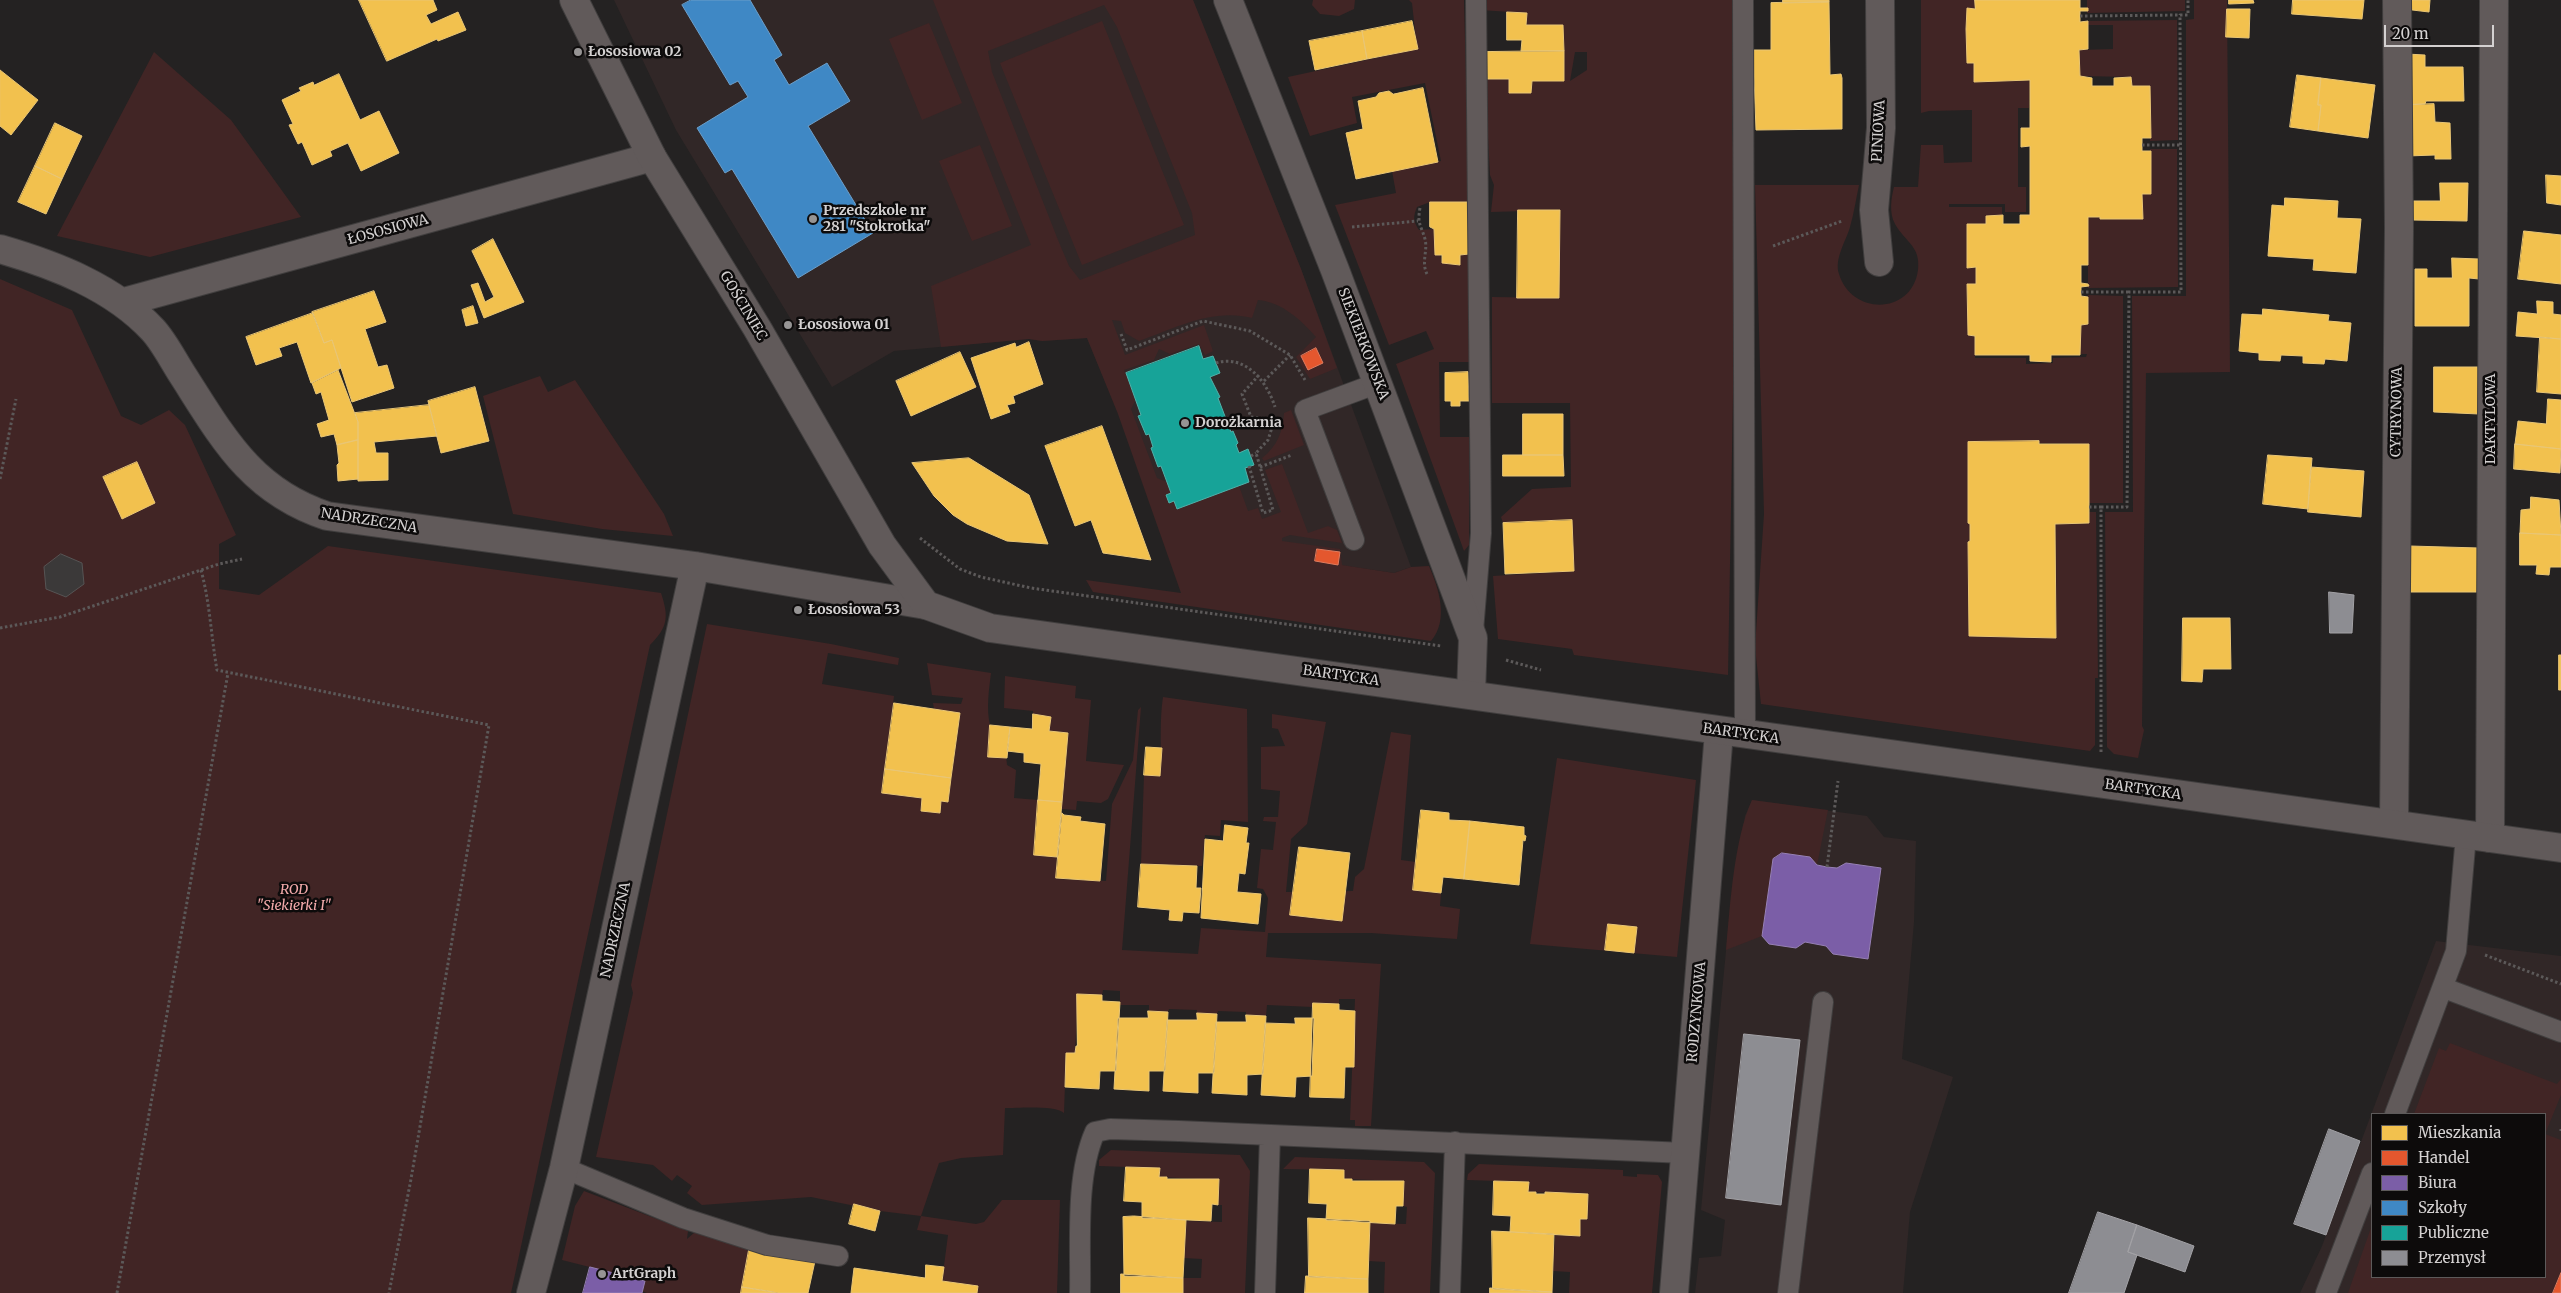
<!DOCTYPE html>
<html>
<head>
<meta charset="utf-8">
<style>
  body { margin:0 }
  #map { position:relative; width:2561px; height:1293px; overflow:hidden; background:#242222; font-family:Merriweather,serif }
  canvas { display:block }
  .legend { position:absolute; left:2371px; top:1113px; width:175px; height:165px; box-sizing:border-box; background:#0d0b0b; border:1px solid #5d5a5a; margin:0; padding:6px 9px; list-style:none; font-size:15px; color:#d4d1d1 }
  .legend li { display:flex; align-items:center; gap:10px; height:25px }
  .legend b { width:25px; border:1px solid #5d5a5a }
  .scale { position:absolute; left:2384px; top:25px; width:110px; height:22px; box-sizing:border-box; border:2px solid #d4d1d1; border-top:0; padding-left:6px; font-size:15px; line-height:18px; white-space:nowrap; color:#d4d1d1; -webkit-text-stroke:4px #0d0b0b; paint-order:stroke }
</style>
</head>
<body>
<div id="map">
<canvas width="2561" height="1293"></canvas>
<ul class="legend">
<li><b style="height:14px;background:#f2c14e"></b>Mieszkania</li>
<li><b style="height:14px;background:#e4572e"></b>Handel</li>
<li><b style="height:14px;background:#7b5ea7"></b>Biura</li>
<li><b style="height:14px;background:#3f88c5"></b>Szkoły</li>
<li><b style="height:14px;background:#17a398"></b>Publiczne</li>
<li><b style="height:14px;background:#8d8d92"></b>Przemysł</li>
</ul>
<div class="scale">20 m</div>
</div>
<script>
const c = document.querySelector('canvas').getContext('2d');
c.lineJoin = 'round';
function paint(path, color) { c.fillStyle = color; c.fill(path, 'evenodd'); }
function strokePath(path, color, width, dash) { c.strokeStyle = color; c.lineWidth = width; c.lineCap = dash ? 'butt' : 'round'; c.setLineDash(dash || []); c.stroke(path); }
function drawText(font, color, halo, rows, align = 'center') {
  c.font = font + ' Merriweather,serif'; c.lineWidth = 5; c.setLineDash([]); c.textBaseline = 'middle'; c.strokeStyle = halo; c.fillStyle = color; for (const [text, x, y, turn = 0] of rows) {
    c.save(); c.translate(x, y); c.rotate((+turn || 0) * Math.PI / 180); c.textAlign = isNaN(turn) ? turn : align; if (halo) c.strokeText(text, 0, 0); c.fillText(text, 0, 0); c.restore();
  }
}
paint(new Path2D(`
  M614 0H1193L1301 269 1411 567 1394 573 1171 540 1087 338 1043 341 1029 339 894 351 832 387 676 130Z
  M1752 800 1867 816 1884 837 1916 841 1914 922 1902 1059 1953 1077 1910 1212 1903 1293H1695L1699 1258 1721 1256 1725 1220 1701 1210 1731 899 1745 816Z
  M2436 941 2561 956V1293H2300L2322 1246ZM2372 1114H2545V1277H2372Z`), '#312727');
paint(new Path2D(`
  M933 0H1193L1301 269 1337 368 1310 379 1296 357 1316 337C1301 320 1282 302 1258 300L1252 318C1212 308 1176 328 1139 341L1125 333 1121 321 1112 320 1125 355 1204 325 1213 351 1205 355 1199 344 1170 354 1159 349 1154 360 1124 370 1136 399 1131 409 1157 478 1167 482 1177 509 1239 486 1248 511 1258 508 1262 519 1281 512 1265 470 1282 464 1308 533 1328 526 1337 530 1342 543 1290 535 1282 538V541L1340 549 1342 565 1394 573 1411 567 1429 566C1439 589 1449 620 1431 641L1093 592 1086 580 1181 593 1118 414 1087 338 1042 341 1029 339 941 347 931 286 1031 245ZM1104 5 1117 27 1192 213 1195 235 1080 280 1069 266 1058 240 992 72 988 51ZM1317 549 1340 552 1315 561Z
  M1313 0H1355L1354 9 1339 16 1320 14 1312 5Z
  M1409 0H1464L1469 202H1430L1417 207C1413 217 1413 221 1419 230L1434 229 1442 263 1460 265V255L1469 254V362H1439L1440 437H1469V545L1464 551 1396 364 1434 349 1426 331 1389 345 1335 205 1396 193 1392 171 1441 161 1425 83 1352 97 1357 123 1310 136 1288 77 1417 49 1412 3Z
  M1479 0H1733L1732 130 1739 245 1733 395 1728 675 1574 655 1572 649 1498 639 1493 576 1574 571 1572 520 1503 523 1501 517 1532 489 1571 487 1570 403H1492V297L1559 298 1560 210 1491 212 1494 185 1490 175 1485 79H1509L1510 93H1531L1532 81H1564L1563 26 1526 25V13L1480 10ZM1575 52H1587V70L1570 81Z
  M1921 0H1975V9H1967V62L1974 63V82L2030 80 2029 108H2018V187H2026V212H2005V204H1949V207H2002V216H1987L1986 224H1967L1968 268 1976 267V284L1967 285 1968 335 1975 336V358H2026V364L2053 363V358L2086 357 2087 354H2080L2081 325 2088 324V295L2123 296V503H2089V444L1968 442V523L1970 524V541L1968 542 1969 636 2056 637 2055 524 2089 523V512H2096L2098 678H2095V745L2090 751 1761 704 1755 647 1764 514 1755 185H1859C1856 199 1854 213 1850 227 1846 241 1834 259 1839 274 1852 316 1912 315 1918 270 1921 246 1905 242 1895 224 1889 213 1891 199 1894 187H1918L1921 145H1943L1944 163 1972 162V110L1929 111 1921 113Z
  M2087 0H2185V11L2087 13Z
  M2194 0H2227L2230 372 2146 373 2142 726 2144 730 2138 758 2114 754 2107 747 2105 512H2133L2132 296H2186V20L2194 19Z
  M2177 20 2178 140 2150 141V86H2132L2131 77 2080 76 2079 50 2113 49V25H2088V21Z
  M1102 21 1184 225 1082 265 1000 63Z
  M929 23 962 103 922 120 889 39Z
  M154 52 231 120 301 217 150 257 57 236Z
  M980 145 1012 226 972 241 939 161Z
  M2150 149H2177L2178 287 2088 288V217H2100V219H2142V194H2151Z
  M0 279 72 310 121 416 141 425 169 410 185 425 236 535 219 544V589L259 595 328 546 661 593C669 617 668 627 650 645L511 1293H0Z
  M540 376 548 392 575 380 664 514 673 536 602 529 513 514 483 396Z
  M1291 410 1304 445 1264 461 1262 458C1277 447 1283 431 1284 413Z
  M707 624 831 644 899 658 898 665 828 653 822 684 894 696 882 793 922 798 921 811 939 813 941 801 948 802 960 714 934 709 933 703 961 704 963 698 932 695 927 663 991 673C989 689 986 709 990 725 994 740 1007 750 1007 765L1016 770 1014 798 1038 800 1034 854 1057 857 1056 878 1058 879 1106 881 1112 804 1133 760 1138 710 1141 707 1122 950 1198 954 1201 928 1265 932 1268 898 1263 889 1257 888 1261 849 1273 850 1276 822 1263 821 1264 817H1278L1280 791 1261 789V747L1285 746 1278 729 1272 728V714L1326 722 1307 824 1291 839 1286 892 1353 891 1355 877 1364 869 1391 732 1411 735 1401 860 1416 862 1413 890 1441 893 1440 906 1460 909 1457 939 1371 933H1268L1266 957 1381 964 1371 1126H1355V1120H1350L1355 999H1339V1004L1314 1003 1313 1007 1267 1005 1266 1016 1246 1015V1012L1218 1011 1217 1014 1197 1013V1010L1169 1009 1168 1012H1149V1005H1120V991L1103 990 1102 995 1078 994 1075 1053 1066 1054 1064 1113C1056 1105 1018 1108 1005 1108L1003 1155 961 1158 939 1163 921 1216 976 1224 984 1222 1002 1200H1060L1057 1293H977L978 1286 942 1281 948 1235 917 1230 921 1216 880 1211 811 1197 702 1205 687 1193 692 1186 677 1175 672 1181 653 1165 596 1157 633 993 631 985Z
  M1005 676 1076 686 1075 698 1091 700 1086 761 1124 765 1108 799 1101 803 1077 801 1076 810 1061 809 1068 733 1049 731 1050 717 1033 714V711L1004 708Z
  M1163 697 1247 709 1248 822 1221 820 1220 836 1205 835 1202 866 1141 864 1144 775 1160 776C1162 749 1159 723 1163 697Z
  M1557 758 1696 780 1677 957 1530 944Z
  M1752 800 1828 810 1817 865 1782 853 1773 859 1762 936 1726 950C1730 906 1734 839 1752 800Z
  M2450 1043 2557 1084 2561 1079V1095L2545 1134 2561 1140V1273L2553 1293H2348L2372 1225V1277H2545V1114H2414L2439 1048 2446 1051Z
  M1111 1150 1240 1155 1250 1171 1245 1293H1183V1278H1201L1202 1259 1184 1258 1186 1221 1222 1222V1205H1218L1219 1180 1159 1177V1168L1099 1166V1160Z
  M1295 1157 1424 1162 1435 1173 1430 1293H1384L1385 1262 1369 1261 1370 1223 1406 1224 1407 1207 1403 1206 1404 1181 1344 1179V1170L1283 1169Z
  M1479 1164 1623 1170V1176L1637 1177V1174L1658 1175 1662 1182 1652 1293H1569L1570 1272 1553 1271 1555 1235 1580 1236V1219L1587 1218 1588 1194 1528 1192V1182L1467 1180 1468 1174Z
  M584 1191 688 1231 687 1239 695 1232 749 1250 741 1293H647L642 1291 645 1281 562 1260 575 1206Z`), '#412525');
const homes = new Path2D(`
  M359 0H433L437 10 426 15 431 24 458 12 466 30 438 41 437 39 387 61Z
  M1783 0H1829V2L1783 3Z
  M1975 0H2080V8H2088V11H2080V22L2088 21V49L2079 50 2080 76 2092 78V86H2114V78L2131 77 2132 86H2150L2151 138H2142V151H2151V194H2142L2143 219H2100V217H2088V265H2081V283L2088 284 2089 286 2081 287V296L2088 297V324L2081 325 2080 355H2051V362L2030 361V355H1975V336L1968 335 1967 284H1976V267L1967 268V224H1986V216L2003 215V224H2020V215H2030V146L2021 147V128H2030V80L1974 82V63H1967L1966 29 1967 8 1975 9Z
  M2229 0H2253L2254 3 2229 4Z
  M2293 0H2364L2362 19 2292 14Z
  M2404 0H2430L2429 12 2404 9Z
  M1829 2 1830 75 1841 74 1842 78V129L1756 130 1753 50H1771V3Z
  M2227 9H2250L2249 38 2226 37Z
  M1507 12 1527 13 1526 25H1563L1564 51H1521L1522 40H1507Z
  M1412 21 1418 49 1367 59 1362 31Z
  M1362 31 1367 59 1315 70 1309 41Z
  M1564 51V81H1532L1531 93H1509V79H1485V52Z
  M2406 54 2425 55V67H2463L2464 101H2426L2425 104 2406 105Z
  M0 70 38 100 11 135 0 126Z
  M339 74 360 120 379 111 399 153 361 171 348 143 330 151 332 156 312 165 302 142 298 144 289 125 293 124 282 100 301 91 299 88 313 82 314 85Z
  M2297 75 2321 78 2318 105H2321L2318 131 2290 127Z
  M2321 78 2375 85 2368 138 2318 131 2321 105H2318Z
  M1423 88 1438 162 1356 179 1346 133 1363 129 1358 101 1376 97 1379 93 1389 91 1393 94Z
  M2434 104 2435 122 2450 123 2451 159H2435V155L2407 156 2406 105Z
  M55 123 82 136 62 179 35 166Z
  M35 166 62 179 46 214 18 202Z
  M2546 175 2561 176V205L2547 203Z
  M2440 183H2468L2467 221 2412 220V201H2440Z
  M2285 198 2338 201 2337 218 2361 219 2356 273 2313 270 2314 259 2268 256 2272 205 2284 206Z
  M1430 202H1469V254L1460 255V265L1442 263V255H1435L1434 229 1430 227Z
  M1518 210H1560L1559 298H1517Z
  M2524 231 2561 235V284L2518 279Z
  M493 239 524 302 484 318 471 285 478 283 485 302 494 297 472 251Z
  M2452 258 2479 259V279L2469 278V326H2415V269H2427V278H2452Z
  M374 291 386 322 365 329 378 367 387 365 394 388 352 402 332 340 324 343 312 312Z
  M2537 301 2553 302V314L2561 315V339L2516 336 2518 312 2537 314Z
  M473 306 478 323 466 326 462 310Z
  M2263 309 2329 315 2328 321 2351 323 2347 361 2325 359 2324 364 2303 363V356L2281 355 2280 361 2259 360V353L2239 351 2242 314 2262 315Z
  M313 313 324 343 332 340 341 368 311 383 297 342 279 348 282 356 256 365 246 337Z
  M2540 337 2561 339V394L2537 392Z
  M1029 342 1043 384 1013 396 1015 403 1007 405 1010 412 991 419 971 358 1015 343 1016 347Z
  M960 352 976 387 911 416 896 381Z
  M2434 367H2478L2479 414 2434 412Z
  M338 370 358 422V440L337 445 334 434 321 437 317 424 329 420 321 392 316 394 312 383Z
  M1468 372 1469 401H1460V406H1451V401H1445V373Z
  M475 387 489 441 441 453 428 401Z
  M2548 399 2561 400V449L2515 444 2518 421 2546 424Z
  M429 405 437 436 374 442 376 453H388V480L358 481V422L355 413Z
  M1523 414H1563V455H1523Z
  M1102 426 1151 560 1103 553 1091 520 1075 526 1045 446Z
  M358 440V479L338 481 337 465 339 463 337 445Z
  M2039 441V444H2089V523L2055 524 2056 638 1969 636 1968 542 1970 541V524L1968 523V442Z
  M2515 444 2561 449 2560 473 2514 469Z
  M1503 455H1563L1564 476H1503Z
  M2268 455 2312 458 2308 509 2263 504Z
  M969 458 1029 495 1048 544 1007 541 967 524 953 515 934 496 912 463Z
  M137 462 155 503 122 519 103 477Z
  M2311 467 2364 471 2361 517 2308 512Z
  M2531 497 2559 500 2561 535 2520 533 2521 510 2530 509Z
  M1572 520 1574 571 1505 574 1503 523Z
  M2520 533 2561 535V567H2550L2549 575 2536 574 2537 565H2520Z
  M2410 546 2479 548 2478 592H2409Z
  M2183 618H2230L2231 669H2203L2202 682 2182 681Z
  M2559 655H2561V690H2559Z
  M894 703 960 713 951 778 885 769Z
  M1033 714 1051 717 1049 731 1068 733 1062 802 1038 800 1041 764 1024 762V753L1007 751 1010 727 1032 729Z
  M990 725 1010 727 1007 758 988 757Z
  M1146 747 1162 748 1160 776 1144 775Z
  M885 769 951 778 948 802 941 801 940 813 921 811 922 798 882 793Z
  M1038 800 1062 802 1057 857 1034 855Z
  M1421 810 1449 813V820L1470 821 1464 879 1443 877 1441 893 1413 890Z
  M1062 813 1064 815 1081 817 1080 821 1105 824 1100 881 1056 878Z
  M1470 821 1524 827V835L1526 836 1525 841 1523 840 1519 885 1464 879Z
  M1225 825 1248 828 1246 843H1249L1245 874 1239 873 1237 892 1261 894 1258 924 1201 918 1205 839 1223 841Z
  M1299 847 1350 853 1342 921 1290 915Z
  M1141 864 1197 866 1196 888H1201L1199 913 1183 912 1182 921 1169 920 1170 910 1138 907Z
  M1608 924 1637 927 1634 953 1605 950Z
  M1077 994 1102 995V1001L1120 1002 1116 1071H1100L1099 1089 1065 1087 1066 1053H1075L1076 1046H1077Z
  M1313 1003 1339 1004V1010L1355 1011 1354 1067H1345L1344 1098 1310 1097Z
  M1148 1011 1168 1012 1165 1071H1149V1091L1114 1089 1118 1018H1148Z
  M1197 1013 1217 1014 1214 1073H1198V1093L1163 1091 1167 1020H1197Z
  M1246 1015 1266 1016 1263 1074 1247 1075V1095L1212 1093 1216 1022H1246Z
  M1295 1018H1314L1312 1076 1296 1077 1295 1097 1261 1095 1265 1023 1295 1024Z
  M1126 1167 1160 1168 1159 1177H1167V1179H1219L1218 1205 1212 1204 1211 1221 1142 1218V1202L1124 1201Z
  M1310 1169 1344 1170V1179H1352V1181H1404L1403 1206H1396L1395 1224 1326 1220 1327 1204 1309 1203Z
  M1494 1181 1529 1182 1528 1192H1536V1194H1545V1192L1588 1194 1587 1219H1580V1236L1510 1232 1511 1216 1493 1215Z
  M854 1204 880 1211 875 1231 849 1224Z
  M1134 1216 1186 1220 1183 1278 1124 1276 1123 1217Z
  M1308 1218 1370 1221 1368 1279 1309 1277Z
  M1492 1231 1554 1234 1552 1292 1493 1289Z
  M749 1250 815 1261 808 1293H778L742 1287Z
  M926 1265 944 1267 942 1281 978 1286 977 1293H851L854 1268 925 1278Z
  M1121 1274 1183 1278V1293H1121Z
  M1306 1276 1368 1279V1293H1305Z
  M742 1287 774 1292V1293H741Z
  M1490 1288 1552 1292V1293H1490Z`);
paint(homes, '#f2c14e');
strokePath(homes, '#e9c675', 1);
const shops = new Path2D(`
  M1316 348 1323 363 1308 370 1301 356Z
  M1317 549 1340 552 1338 565 1315 561Z
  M2561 1273V1293H2553Z`);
paint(shops, '#e4572e');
strokePath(shops, '#df7c5f', 1);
const offices = new Path2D(`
  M1782 853 1810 857 1817 865 1827 867 1837 868 1846 863 1881 868 1868 959 1833 954 1826 946 1805 942 1796 948 1769 944 1762 936 1773 859Z
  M590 1267 645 1281 642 1293H583Z`);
paint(offices, '#7b5ea7');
strokePath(offices, '#9680b4', 1);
const schools = new Path2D(`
  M691 0H750L782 55 774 60 789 85 827 63 850 101 808 126 873 233 798 278 732 169 725 173 697 128 748 97 738 81 730 85 682 5Z`);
paint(schools, '#3f88c5');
strokePath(schools, '#6c9ec9', 1);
const public = new Path2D(`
  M1199 346 1203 359 1213 356 1220 373 1210 377 1220 397 1218 398 1231 432 1233 431 1238 443 1236 445 1239 453 1248 449 1254 465 1245 468 1249 482 1177 509 1174 501 1169 503 1166 495 1171 493 1161 466 1158 467 1151 448 1153 447 1149 434 1146 435 1138 416 1141 415 1126 373Z`);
paint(public, '#17a398');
strokePath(public, '#50b1a9', 1);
const industry = new Path2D(`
  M2329 592 2354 595 2352 633H2330Z
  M1744 1034 1800 1040 1781 1205 1726 1198Z
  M2329 1129 2360 1141 2326 1235 2294 1224Z
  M2098 1212 2137 1225 2128 1252 2137 1255 2124 1293H2069Z
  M2137 1225 2194 1246 2185 1272 2128 1252Z`);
paint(industry, '#8d8d92');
strokePath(industry, '#a2a1a5', 1);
const building = new Path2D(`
  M61 554 82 563 84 584 66 597 46 589 44 567Z`);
paint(building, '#3b3939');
strokePath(building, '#565454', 1);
const service = new Path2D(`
  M1743 0 1745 735
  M1354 540 1305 410 1378 383
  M1473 631 1481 533 1476 0
  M2444 988 2561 1032
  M2395 1114 2456 951 2466 835
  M564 1168 683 1218 767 1245 838 1256
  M1080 1293C1081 1244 1075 1177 1095 1132L1110 1129 1179 1131 1685 1153
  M1265 1293 1270 1135
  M1450 1293 1455 1142
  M1788 1293 1823 1002
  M2326 1293 2372 1173`);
const minor = new Path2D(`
  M1228 0 1335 270 1473 638 1471 694
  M0 249C55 265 113 287 153 330 164 342 173 360 182 374 223 438 251 491 327 516L695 566 926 605
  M1879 262 1874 210 1881 128 1880 0
  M124 302 652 157
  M2394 824 2399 228 2397 0
  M2490 838 2494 0
  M531 1293 564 1168 695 566
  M1674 1293 1719 732`);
const tertiary = new Path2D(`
  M574 0 652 157 757 328 882 545 926 605 990 628 2561 848`);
strokePath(service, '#403e3e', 22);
strokePath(minor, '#403e3e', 30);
strokePath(tertiary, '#403e3e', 30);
strokePath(new Path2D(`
  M2080 16 2180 15
  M2142 145H2182
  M1420 208C1417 224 1421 225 1425 239 1428 251 1421 262 1427 274
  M1352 227 1418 221
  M1773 246 1842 221
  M2081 292H2129
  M1121 334 1127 350 1203 321 1250 331 1290 355 1305 380
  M1216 363C1246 354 1267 382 1275 407
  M1259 375 1242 394 1251 417 1275 420
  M1264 381 1290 355
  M1251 456 1256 453
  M1249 466 1263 513 1273 510 1256 453 1268 440 1275 418
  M1260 467 1292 455
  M0 479 16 399
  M2089 507H2101
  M920 538 960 569 981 577 1031 588 1441 646
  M201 570C210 603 211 636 217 670L489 725 411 1179 389 1293
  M0 628 60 617 219 564 242 559
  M1506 660 1541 670
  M2101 752V507H2127L2129 292H2181L2180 15H2188V0
  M1827 867 1838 781
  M2485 955 2561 984
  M2561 1129V1131
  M117 1293 228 673`), '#5c5959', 3, [2.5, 2.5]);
strokePath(service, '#615a5a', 20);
strokePath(minor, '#615a5a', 28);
strokePath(tertiary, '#615a5a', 28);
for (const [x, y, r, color] of [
  [578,52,5,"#969494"],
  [813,219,5,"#969494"],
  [788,325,5,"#969494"],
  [1185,423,5,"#969494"],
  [798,610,5,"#969494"],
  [602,1274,5,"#969494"]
]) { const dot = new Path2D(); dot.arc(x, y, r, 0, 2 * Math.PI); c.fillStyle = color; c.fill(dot); strokePath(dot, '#0d0b0b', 2); }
drawText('bold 14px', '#d4d1d1', '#0d0b0b', [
  ["Łososiowa 02",588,52],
  ["Przedszkole nr",823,211],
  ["281 \"Stokrotka\"",823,227],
  ["Łososiowa 01",798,325],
  ["Dorożkarnia",1195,423],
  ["Łososiowa 53",808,610],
  ["ArtGraph",612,1274]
], 'left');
drawText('14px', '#d4d1d1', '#0d0b0b', [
  ["PINIOWA",1879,131,-87],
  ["ŁOSOSIOWA",388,230,-15],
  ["GOŚCINIEC",743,306,59],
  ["SIEKIERKOWSKA",1363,344,69],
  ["CYTRYNOWA",2397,412,-89],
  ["DAKTYLOWA",2491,419,-90],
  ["NADRZECZNA",369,521,9],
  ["BARTYCKA",1341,676,8],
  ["BARTYCKA",1741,734,8],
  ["BARTYCKA",2143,790,8],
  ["NADRZECZNA",616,930,-78],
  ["RODZYNKOWA",1697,1012,-85]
]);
drawText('italic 14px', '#f3aaab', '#0d0b0b', [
  ["ROD",294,890],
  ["\"Siekierki I\"",294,906]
]);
</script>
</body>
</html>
